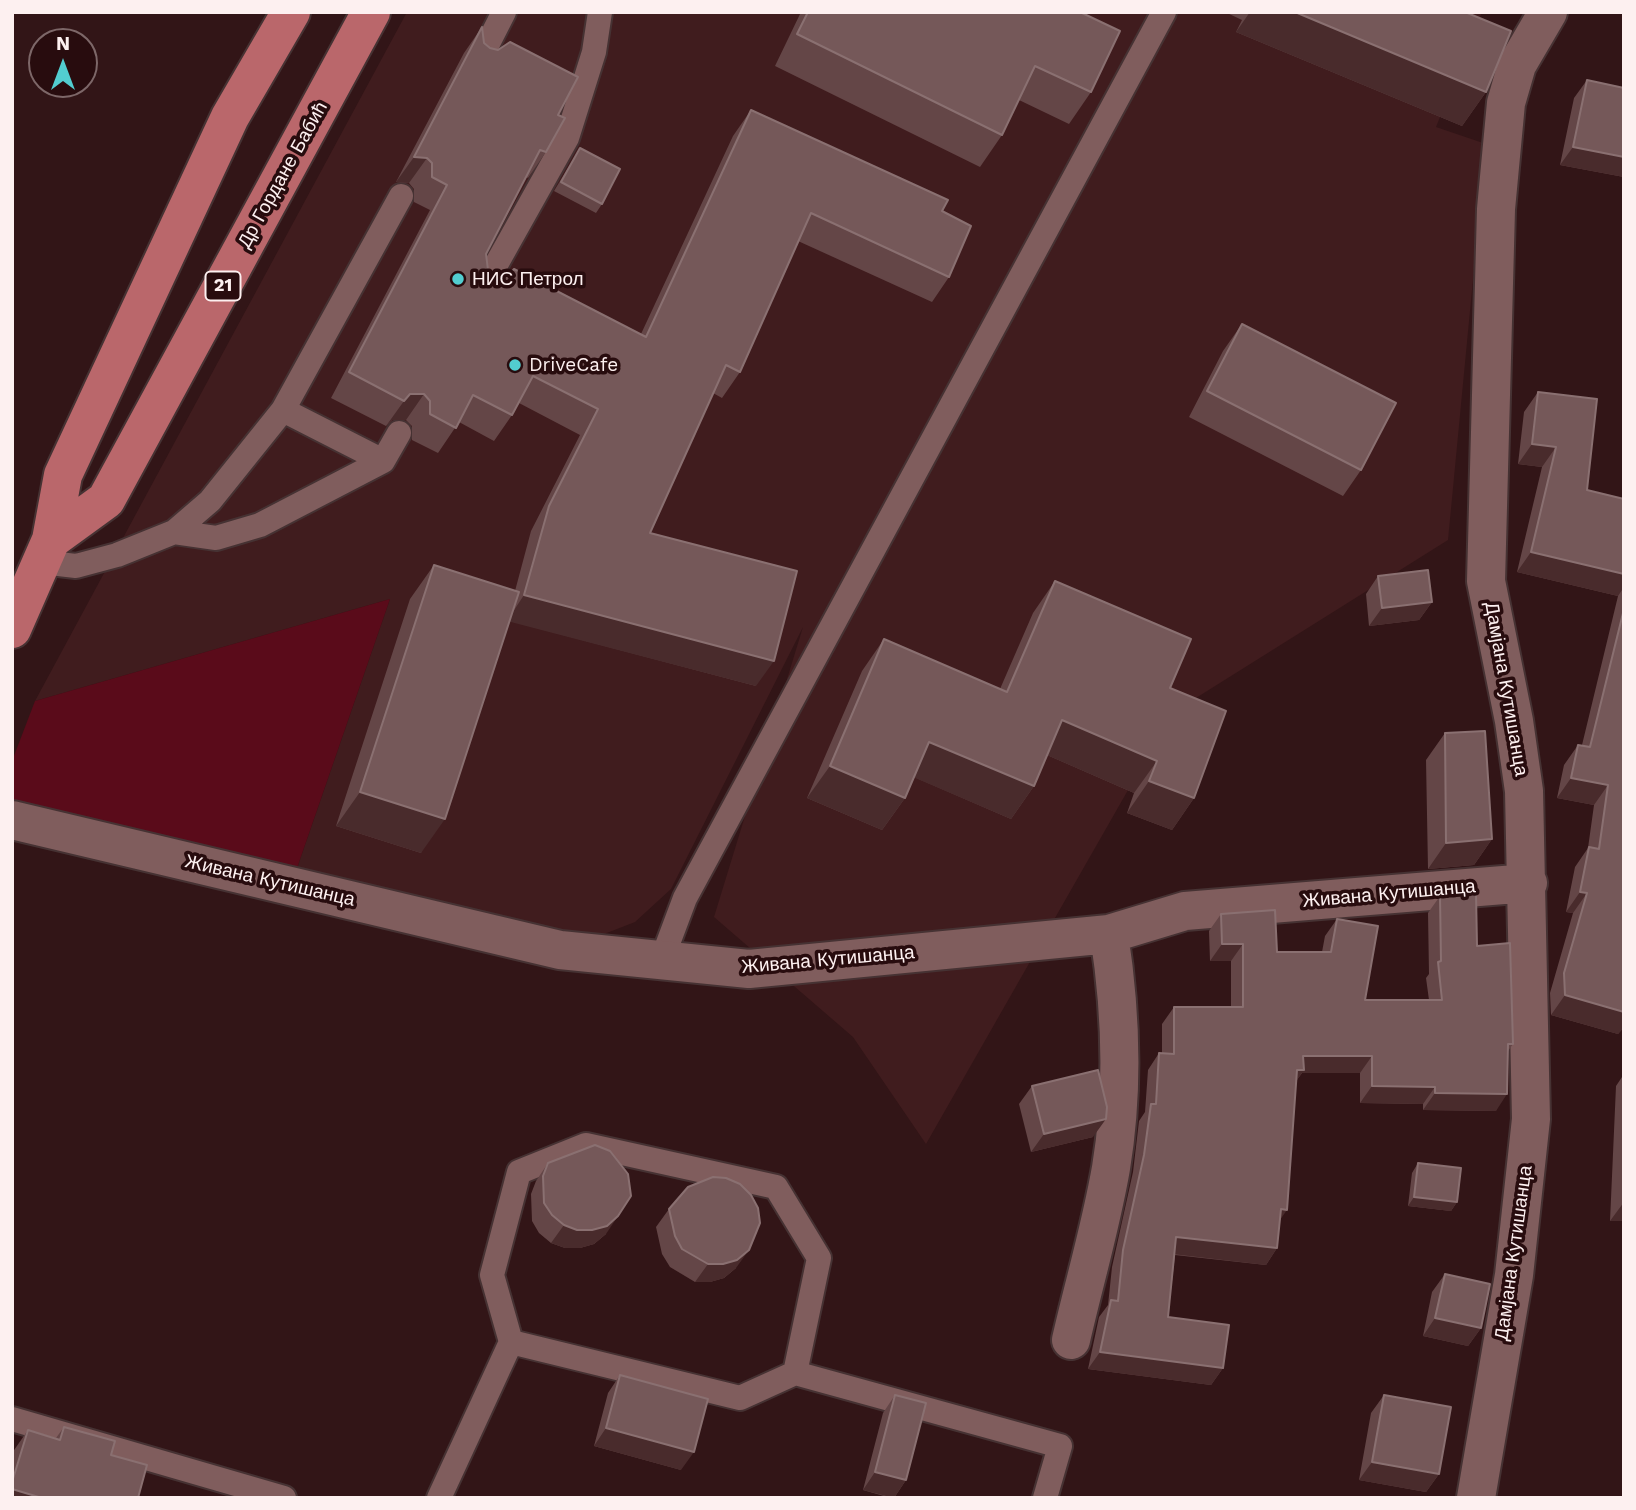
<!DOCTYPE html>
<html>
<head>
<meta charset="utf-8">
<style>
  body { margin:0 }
  #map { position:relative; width:1636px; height:1510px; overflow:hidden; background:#321517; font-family:"Work Sans",sans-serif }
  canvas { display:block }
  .frame { position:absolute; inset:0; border:14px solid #fdf0f0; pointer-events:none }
  .north { position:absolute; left:28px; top:28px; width:70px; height:70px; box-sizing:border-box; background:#280c0e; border:2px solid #7d6768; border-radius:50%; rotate:0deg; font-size:19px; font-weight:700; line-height:28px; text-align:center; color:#fdf0f0 }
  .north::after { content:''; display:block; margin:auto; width:24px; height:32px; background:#52cdd0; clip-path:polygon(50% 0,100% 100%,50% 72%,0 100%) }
</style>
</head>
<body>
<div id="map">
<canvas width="1636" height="1510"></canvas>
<div class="frame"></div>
<div class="north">N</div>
</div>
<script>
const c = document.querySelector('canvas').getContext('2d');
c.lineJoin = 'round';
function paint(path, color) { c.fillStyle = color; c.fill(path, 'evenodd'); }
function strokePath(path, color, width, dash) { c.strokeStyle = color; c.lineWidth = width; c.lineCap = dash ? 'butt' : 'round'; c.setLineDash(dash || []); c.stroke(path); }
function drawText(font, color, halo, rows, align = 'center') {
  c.font = font + ' "Work Sans",sans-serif'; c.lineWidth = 7; c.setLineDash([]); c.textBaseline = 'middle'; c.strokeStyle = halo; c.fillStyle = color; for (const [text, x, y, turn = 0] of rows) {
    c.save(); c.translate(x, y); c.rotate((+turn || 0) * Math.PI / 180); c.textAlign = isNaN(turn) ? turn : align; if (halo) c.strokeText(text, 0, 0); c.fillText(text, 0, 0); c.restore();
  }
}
paint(new Path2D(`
  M407 12H1482L1436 127 1486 144 1448 540 1172 713 926 1144 853 1037 714 917 803 627 671 889 635 922 581 943 296 871 390 599 35 701Z`), '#401c1e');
paint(new Path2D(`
  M390 599 296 871 12 803V761L35 701Z`), '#5a0b1a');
const lane = new Path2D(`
  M479 61 504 12
  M483 288 567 138 594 52 600 12
  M283 410 383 461
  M174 532 216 538 260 525 383 461 399 433
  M41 562 76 566 117 555 174 532 210 501 283 410 401 196
  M661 962 685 898 1164 12
  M795 1373 740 1398 511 1342 492 1275 519 1172 586 1145 776 1187 819 1258 795 1373 1060 1446 1045 1498
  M12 1419 284 1498
  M439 1498 511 1342`);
const street = new Path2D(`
  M12 820 560 950 749 969 1109 934 1185 911 1528 883
  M1071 1340C1084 1283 1101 1226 1111 1168 1124 1090 1121 1011 1109 934
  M1476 1498 1514 1275 1531 1119 1524 791 1514 721 1486 581 1496 209 1506 103 1517 65 1548 12`);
const primary = new Path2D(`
  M51 540 106 500 371 12
  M12 629 51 540 63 475 230 117 291 12`);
strokePath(lane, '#463233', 28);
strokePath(street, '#463233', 42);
strokePath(primary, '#463233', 42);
strokePath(lane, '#805d5d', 24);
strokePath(street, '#805d5d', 38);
strokePath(primary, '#ba676b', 38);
paint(new Path2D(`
  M801 12H1080L1091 92 1069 124 1019 100 1002 135 980 167 775 66Z
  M1225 12H1465L1486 92 1462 126 1236 32 1242 20Z
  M482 27 484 43 558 115 546 152 528 178 526 177 486 254 488 270 494 276 641 334 733 136 751 110 942 211 949 277 932 302 798 241 740 372 722 398 713 393 650 533 756 686 510 621 421 853 336 826 410 599 434 565 515 591 531 531 580 435 519 403 512 415 494 441 459 422 438 453 412 440V426L406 420H392L386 426 331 398 430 210 414 202V189L409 183 396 182 464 53Z
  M1587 80 1624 88V177L1560 165 1574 98Z
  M580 148 602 204 596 213 554 191Z
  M1242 324 1361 470 1343 496 1189 417 1223 351Z
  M1538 392 1587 490 1624 499V1027L1618 1034 1551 1015 1550 993 1573 913 1566 912 1575 867 1588 848 1594 805 1557 798 1564 765 1578 745H1582L1618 596 1517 572 1542 467 1518 464 1524 412Z
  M1378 576 1432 602 1419 620 1369 626 1366 594Z
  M1055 581 1170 688 1194 798 1172 830 1127 813 1134 793 1047 755 1034 786 1011 819 914 777 905 798 882 830 807 798 862 671 884 639 1000 689 1033 613Z
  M1445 733 1492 839 1474 865 1428 869 1426 760Z
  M1440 896 1477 946 1513 1044 1508 1051 1496 1111 1423 1110V1104L1360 1103V1073H1302L1296 1081 1277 1248 1266 1265 1175 1255 1168 1317 1223 1368 1211 1385 1088 1369 1099 1317 1108 1305 1112 1267 1133 1172 1139 1121 1145 1112 1148 1070 1159 1053H1162V1024L1174 1007H1231V961H1210L1209 931 1221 914 1277 952H1322L1325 936 1337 919 1365 1000H1429L1426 978 1429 974 1428 913Z
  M1624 1074V1221H1610L1616 1086Z
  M1032 1086 1093 1137 1031 1152 1019 1104Z
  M548 1163 606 1234 594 1244 580 1248H565L551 1243 539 1233 532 1221 531 1194 536 1181Z
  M1418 1163 1457 1202 1451 1211 1408 1206 1412 1173Z
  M669 1209 736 1268 724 1278 710 1282H695L670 1267 662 1254 656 1227Z
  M1445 1274 1481 1328 1468 1346 1423 1336 1432 1292Z
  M620 1375 681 1470 594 1446 608 1393Z
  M895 1395 906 1480 894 1498H891L863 1490 883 1413Z
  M1384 1395 1439 1474 1426 1492 1359 1480 1371 1413Z
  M64 1427 111 1455 12 1498V1453L28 1430 56 1438Z`), '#644647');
paint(new Path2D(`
  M1250 12H1295L1486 92 1462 126 1236 32Z
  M1573 147 1624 157V177L1560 165Z
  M414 157 427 158 409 183 396 182Z
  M410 394H424L406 420H392L386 426 404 401Z
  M1532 444 1556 447 1542 467 1518 464Z
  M1531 552 1624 574V587L1618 596 1517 572Z
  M524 595 774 661 756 686 507 621Z
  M1432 602 1419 620 1369 626 1382 608Z
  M1062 720 1157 761 1134 793 1040 752Z
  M929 742 1034 786 1011 819 906 774Z
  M830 766 905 798 882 830 807 798Z
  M1571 778 1608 785 1594 805 1557 798Z
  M1149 781 1194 798 1172 830 1127 813Z
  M360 792 445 819 421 853 336 826Z
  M1492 839 1474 865 1428 869 1446 843Z
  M1580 892 1587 893 1573 913 1566 912Z
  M1222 944H1243L1231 961H1210Z
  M1565 995 1624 1012V1027L1618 1034 1551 1015Z
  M1303 1056H1372L1360 1073H1302L1292 1087H1285Z
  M1372 1086 1435 1087 1423 1104 1360 1103Z
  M1435 1093 1507 1094 1496 1111 1423 1110Z
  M1106 1119 1093 1137 1031 1152 1044 1134Z
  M1414 1197 1457 1202 1451 1211 1408 1206Z
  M1624 1202V1221H1610Z
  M1281 1209 1287 1210 1275 1227Z
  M618 1216 606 1234 594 1244 580 1248H565L551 1243 564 1225Z
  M1176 1237 1277 1248 1266 1265 1164 1253Z
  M749 1250 736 1268 724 1278 710 1282H695L708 1264Z
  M1435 1318 1481 1328 1468 1346 1423 1336Z
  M1100 1352 1223 1368 1211 1385 1088 1369Z
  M606 1428 694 1452 681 1470 594 1446Z
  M1372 1462 1439 1474 1426 1492 1359 1480Z
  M875 1472 906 1480 894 1498 863 1490Z
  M12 1489 42 1498H12Z`), '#492b2c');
const building = new Path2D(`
  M808 12H1080L1120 31 1091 92 1035 66 1002 135 797 34Z
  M1295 12H1465L1511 31 1486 92Z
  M482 27 484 43 490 48 498 50 510 42 578 77 558 115 565 118 546 152 540 150 486 254 488 270 494 276H508L514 269 646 337 751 110 948 200 942 211 971 226 949 277 811 213 740 372 726 365 650 533 797 571 774 661 524 595 549 506 598 409 533 376 512 415 473 395 456 428 430 414V401L424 394H410L404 401 349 372 447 185 432 177V163L427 158 414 157Z
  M1587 80 1624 88V157L1573 147Z
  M580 148 620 169 602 204 561 182Z
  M1242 324 1396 403 1361 470 1207 391Z
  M1538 392 1597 399 1587 490 1624 499V574L1531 552 1556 447 1532 444Z
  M434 565 519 592 445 819 360 792Z
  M1428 570 1432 602 1382 608 1378 576Z
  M1055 581 1191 639 1170 688 1226 711 1194 798 1149 781 1157 761 1062 720 1034 786 929 742 905 798 830 766 884 639 1007 692Z
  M1624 609V1012L1565 995 1564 973 1587 893 1580 892 1589 847 1599 849 1608 785 1571 778 1578 745 1590 747Z
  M1485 731 1492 839 1446 843 1445 733Z
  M1476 893 1477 946 1510 943 1513 1044H1508L1507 1094 1435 1093V1087L1372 1086V1056H1303L1304 1070H1297L1287 1210 1281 1209 1277 1248 1176 1237 1168 1317 1229 1325 1223 1368 1100 1352 1111 1300 1118 1301 1123 1250 1144 1155 1151 1104H1156L1159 1053 1174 1054V1007H1243V944H1222L1221 914 1275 910 1277 952H1331L1337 919 1378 926 1365 1000H1442L1438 962 1441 961 1440 896Z
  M1098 1070 1107 1107 1106 1119 1044 1134 1032 1086Z
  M595 1145 610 1151 628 1174 631 1196 618 1216 607 1226 592 1230H577L564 1225 552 1215 544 1203 543 1176 548 1163Z
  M1418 1163 1461 1168 1457 1202 1414 1197Z
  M713 1177 726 1178 740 1184 751 1195 758 1208 760 1223 749 1250 737 1260 723 1264H708L682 1249 675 1236 669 1209 688 1187Z
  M1445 1274 1490 1284 1481 1328 1435 1318Z
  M620 1375 708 1399 694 1452 606 1428Z
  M895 1395 926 1403 906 1480 875 1472Z
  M1384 1395 1451 1407 1439 1474 1372 1462Z
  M64 1427 115 1441 111 1455 147 1465 138 1498H42L12 1489V1482L28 1430 60 1440Z`);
paint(building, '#755859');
strokePath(building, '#8a7071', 2);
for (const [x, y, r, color] of [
  [458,279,7,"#52cdd0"],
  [515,365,7,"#52cdd0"]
]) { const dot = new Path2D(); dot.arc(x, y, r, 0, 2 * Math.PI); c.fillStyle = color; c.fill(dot); strokePath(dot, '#280c0e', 2.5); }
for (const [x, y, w] of [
  [223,286,35]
]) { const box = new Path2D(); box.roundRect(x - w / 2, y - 14.5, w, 29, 5); c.fillStyle = '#280c0e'; c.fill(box); strokePath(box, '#fdf0f0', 2); }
drawText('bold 18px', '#fdf0f0', null, [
  ["21",223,286]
]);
drawText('19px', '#fdf0f0', '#280c0e', [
  ["Др Гордане Бабић",283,175,-61],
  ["Дамјана Кутишанца",1506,689,80],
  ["Живана Кутишанца",270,881,13],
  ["Живана Кутишанца",1389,894,-5],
  ["Живана Кутишанца",828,960,-5],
  ["Дамјана Кутишанца",1514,1253,-82]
]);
drawText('19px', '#fdf0f0', '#280c0e', [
  ["НИС Петрол",472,279],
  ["DriveCafe",529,365]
], 'left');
</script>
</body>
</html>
